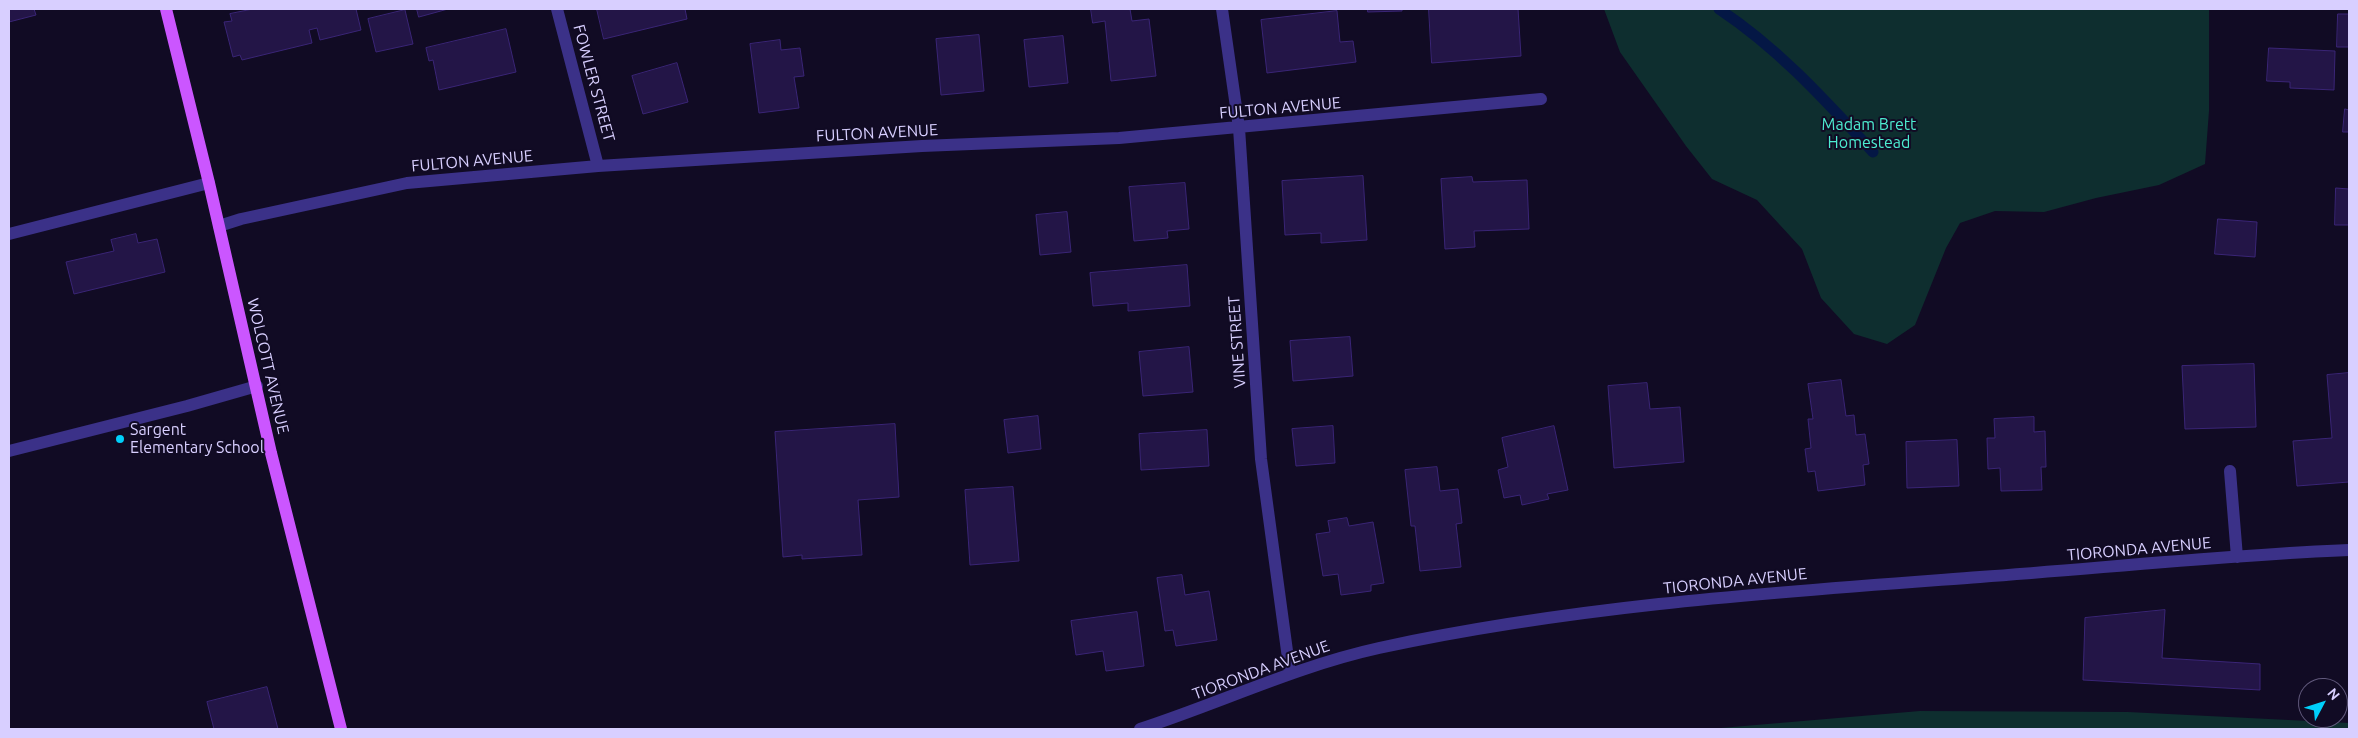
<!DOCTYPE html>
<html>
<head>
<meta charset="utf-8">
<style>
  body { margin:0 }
  #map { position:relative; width:2358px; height:738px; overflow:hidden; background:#110b24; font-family:Ubuntu,sans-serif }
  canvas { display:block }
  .frame { position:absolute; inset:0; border:10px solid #d8cfff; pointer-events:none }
  .north { position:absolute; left:2298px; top:678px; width:50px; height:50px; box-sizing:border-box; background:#110b24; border:1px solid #61597c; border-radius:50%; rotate:50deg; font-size:14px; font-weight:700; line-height:20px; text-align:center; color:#d8cfff }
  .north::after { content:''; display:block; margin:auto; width:18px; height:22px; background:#00cffa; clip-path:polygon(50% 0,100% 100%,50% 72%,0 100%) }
</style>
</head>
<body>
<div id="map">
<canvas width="2358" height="738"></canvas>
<div class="frame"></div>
<div class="north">N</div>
</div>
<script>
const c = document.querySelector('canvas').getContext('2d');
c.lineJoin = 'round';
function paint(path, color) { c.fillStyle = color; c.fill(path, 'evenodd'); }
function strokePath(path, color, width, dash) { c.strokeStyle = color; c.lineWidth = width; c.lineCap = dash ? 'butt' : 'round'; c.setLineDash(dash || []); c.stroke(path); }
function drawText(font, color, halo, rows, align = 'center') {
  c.font = font + ' Ubuntu,sans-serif'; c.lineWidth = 4; c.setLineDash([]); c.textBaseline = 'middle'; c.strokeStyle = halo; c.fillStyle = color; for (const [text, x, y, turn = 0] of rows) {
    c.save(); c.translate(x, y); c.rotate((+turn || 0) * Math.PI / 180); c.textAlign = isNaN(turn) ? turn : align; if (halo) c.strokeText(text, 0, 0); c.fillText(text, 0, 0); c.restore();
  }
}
paint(new Path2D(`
  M1604 9H2209V111L2205 164 2159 185 2096 198 2044 212 1995 211 1960 223 1946 248 1915 325 1887 344 1854 334 1821 298 1802 249 1757 200 1712 179 1686 146 1620 52Z
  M1920 711 2128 712 2349 723V729H1709Z`), '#0e2e2f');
strokePath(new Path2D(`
  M1719 9C1779 49 1824 99 1873 152`), '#041745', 11);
const building = new Path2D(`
  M9 9H34L36 15 9 22Z
  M253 9H356L361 30 320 40 317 28 309 30 312 43 242 60 240 55 233 57 224 22 232 21 230 14Z
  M417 9H448L419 17Z
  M597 9H685L687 19 604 39Z
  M1091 9H1130L1132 21 1149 19 1156 76 1111 81 1105 21 1093 23Z
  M1368 9H1402V11L1368 12Z
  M1429 9H1518L1521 56 1432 63Z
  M405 10 413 44 376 52 368 19Z
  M1337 11 1340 42 1353 41 1356 62 1267 73 1261 20Z
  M2338 14H2349V47H2337Z
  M506 29 516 72 439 90 433 60 429 61 426 48Z
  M979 35 984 91 941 95 936 39Z
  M1063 36 1068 83 1029 87 1024 40Z
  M780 40 781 50 800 48 804 76 794 77 799 108 759 113 750 44Z
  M2269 48 2335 51 2334 90 2290 88V82L2267 81Z
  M677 63 688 102 643 114 632 76Z
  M2345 109 2349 110V132H2343Z
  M1363 176 1367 240 1321 243V233L1285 235 1282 181Z
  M1472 177 1473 182 1527 180 1529 229 1474 231 1475 247 1445 249 1441 179Z
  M1185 183 1189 229 1167 231 1168 238 1134 241 1129 187Z
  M2336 188 2349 189V225H2335Z
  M1067 212 1071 252 1040 255 1036 215Z
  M2218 219 2257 222 2255 257 2215 254Z
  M136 234 138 243 157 239 165 272 74 294 66 262 114 251 111 240Z
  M1187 265 1190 306 1128 311V303L1093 306 1090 273Z
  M1350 337 1353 376 1293 381 1290 341Z
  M1189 347 1193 392 1143 396 1139 352Z
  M2254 364 2256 427 2185 429 2182 366Z
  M2349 373V482L2297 486 2293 441 2332 438 2327 375Z
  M1841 380 1846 416 1854 415 1856 435 1865 434 1869 464 1863 465 1865 485 1818 491 1815 471 1808 472 1805 449 1811 448 1808 419H1813L1808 384Z
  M1647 383 1650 409 1680 407 1684 462 1614 468 1608 386Z
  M1038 416 1041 449 1008 453 1004 420Z
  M2034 417V432L2045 431 2046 467H2041L2042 490 2001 491 2000 468 1988 469 1987 438H1995L1994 419Z
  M895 424 899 497 858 500 862 555 802 559V555L783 557 775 432Z
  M1333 426 1335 463 1296 466 1292 429Z
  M1554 426 1568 490 1547 494 1549 499 1522 505 1520 495 1504 498 1498 470 1508 467 1502 438Z
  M1207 430 1209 466 1141 470 1139 434Z
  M1957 440 1959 486 1907 488 1906 442Z
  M1437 467 1440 491 1458 489 1462 523 1456 524 1461 567 1420 571 1415 526H1411L1405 470Z
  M1013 487 1019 561 970 565 965 490Z
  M1347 518 1349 526 1373 522 1384 583 1371 585V591L1341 595 1338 574 1323 576 1316 534 1330 532 1328 521Z
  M1182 575 1185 595 1209 591 1217 640 1176 646 1173 630 1165 631 1157 578Z
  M2165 610 2162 658 2260 664V690L2083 680 2085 618Z
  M1137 612 1144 666 1106 671 1103 651 1076 655 1071 621Z
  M267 687 278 729H214L207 702Z`);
paint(building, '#231547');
strokePath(building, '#3a2576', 1);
strokePath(new Path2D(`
  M557 9 598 166
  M1222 9 1239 128 1261 459 1290 673
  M219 226 241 219 407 183 598 166 922 146 1119 138 1541 99
  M9 234 209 183
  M9 451 187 406 257 386
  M2230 471 2237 557
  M1140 729C1220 703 1297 666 1379 648 1577 605 1779 592 1980 577 2103 568 2226 555 2349 550`), '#3b3188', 12);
strokePath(new Path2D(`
  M166 9 209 183 271 453 341 729`), '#cb56ff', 12);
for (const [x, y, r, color] of [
  [120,439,5,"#00cffa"]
]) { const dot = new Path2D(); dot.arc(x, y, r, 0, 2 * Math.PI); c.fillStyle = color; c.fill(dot); strokePath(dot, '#110b24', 2); }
drawText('16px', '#d8cfff', '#110b24', [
  ["FOWLER STREET",594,83,75],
  ["FULTON AVENUE",1280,108,-5],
  ["FULTON AVENUE",877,133,-3],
  ["FULTON AVENUE",472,161,-5],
  ["VINE STREET",1237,342,-94],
  ["WOLCOTT AVENUE",268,366,77],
  ["TIORONDA AVENUE",2139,549,-5],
  ["TIORONDA AVENUE",1735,581,-6],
  ["TIORONDA AVENUE",1261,670,-20]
]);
drawText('16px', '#4decd0', '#110b24', [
  ["Madam Brett",1869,125],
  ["Homestead",1869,143]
]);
drawText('16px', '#d8cfff', '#110b24', [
  ["Sargent",130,430],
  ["Elementary School",130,448]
], 'left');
</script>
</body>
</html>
